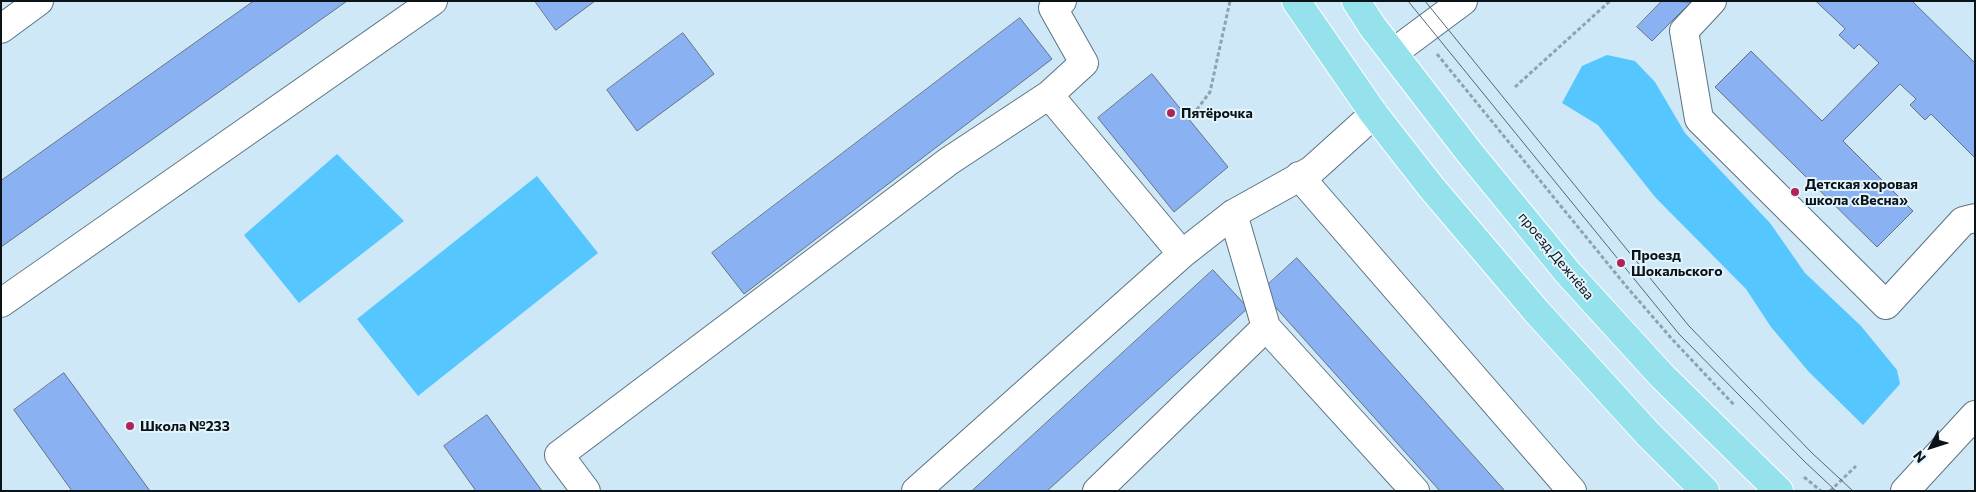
<!DOCTYPE html>
<html>
<head>
<meta charset="utf-8">
<style>
  body { margin:0 }
  #map { position:relative; width:1976px; height:492px; overflow:hidden; background:#cee8f8; font-family:Commissioner,sans-serif }
  canvas { display:block }
  .frame { position:absolute; inset:0; border:2px solid #091318; pointer-events:none }
  .north { position:absolute; left:1906px; top:422px; width:50px; height:50px; -webkit-text-stroke:4px #e4f4fd; paint-order:stroke; rotate:230deg; font-size:14px; font-weight:700; line-height:20px; text-align:center; color:#091318 }
  .north::after { content:''; display:block; margin:auto; width:18px; height:22px; background:#091318; clip-path:polygon(50% 0,100% 100%,50% 72%,0 100%) }
</style>
</head>
<body>
<div id="map">
<canvas width="1976" height="492"></canvas>
<div class="frame"></div>
<div class="north">N</div>
</div>
<script>
const c = document.querySelector('canvas').getContext('2d');
c.lineJoin = 'round';
function paint(path, color) { c.fillStyle = color; c.fill(path, 'evenodd'); }
function strokePath(path, color, width, dash) { c.strokeStyle = color; c.lineWidth = width; c.lineCap = dash ? 'butt' : 'round'; c.setLineDash(dash || []); c.stroke(path); }
function drawText(font, color, halo, rows, align = 'center') {
  c.font = font + ' Commissioner,sans-serif'; c.lineWidth = 4; c.setLineDash([]); c.textBaseline = 'middle'; c.strokeStyle = halo; c.fillStyle = color; for (const [text, x, y, turn = 0] of rows) {
    c.save(); c.translate(x, y); c.rotate((+turn || 0) * Math.PI / 180); c.textAlign = isNaN(turn) ? turn : align; if (halo) c.strokeText(text, 0, 0); c.fillText(text, 0, 0); c.restore();
  }
}
paint(new Path2D(`
  M1607 55 1635 61 1655 82 1685 133 1770 223 1805 273 1861 326 1897 370 1900 384 1863 425 1809 372 1771 327 1746 289 1655 197 1598 125 1562 103 1582 66Z
  M337 154 404 221 299 303 244 235Z
  M537 176 598 253 418 396 357 319Z`), '#55c6fe');
const building = new Path2D(`
  M254 1H347L1 247V181Z
  M535 1H595L556 30Z
  M1662 1 1691 2 1652 41 1637 27Z
  M1816 1H1912L1975 63V158L1931 114 1925 120 1910 105 1916 99 1900 84 1843 141 1913 211 1877 247 1715 87 1751 51 1822 121 1879 63 1859 44 1854 49 1839 35 1845 29Z
  M1020 18 1052 59 744 294 712 253Z
  M683 33 714 74 637 131 607 90Z
  M1152 74 1228 167 1174 212 1098 118Z
  M1297 258 1505 491H1440L1287 320 1261 291Z
  M1213 270 1248 308 1047 491H972Z
  M64 373 150 491H72L14 410Z
  M487 415 542 491H476L444 446Z`);
paint(building, '#8ab2f3');
strokePath(building, '#647185', 1);
const minor = new Path2D(`
  M1712 1 1684 31 1699 119 1886 305 1963 221 1975 218
  M1 29 39 1
  M1393 53 1463 1
  M1049 95 1182 254
  M1299 176 1572 491
  M1233 214 1266 327 1415 491
  M1 303 433 1
  M586 491 559 455 949 161 1049 95 1084 63 1053 8 1062 1
  M916 491 1182 254 1233 214 1312 170 1374 114
  M1097 491 1266 327
  M1905 491 1975 415`);
const major = new Path2D(`
  M1296 1 1374 114 1431 187 1537 312 1648 434 1705 491
  M1356 1 1372 26 1469 152 1569 274 1662 376 1779 491`);
strokePath(minor, '#5b7280', 30);
strokePath(major, '#fff', 30);
strokePath(new Path2D(`
  M1437 54 1626 286 1672 339 1735 406
  M1515 87 1610 1
  M1189 120 1210 92 1230 1
  M1804 477 1821 491
  M1830 491 1856 466`), '#8ea2af', 3, [4, 2.5]);
strokePath(minor, '#fff', 28);
strokePath(major, '#95e2ec', 28);
strokePath(new Path2D(`
  M1408 1 1679 334 1804 461 1836 491
  M1425 1 1689 326 1812 453 1853 491`), '#56666f', 1);
for (const [x, y, r, color] of [
  [1171,113,5,"#b12256"],
  [1795,192,5,"#b12256"],
  [1621,263,5,"#b12256"],
  [130,426,5,"#b12256"]
]) { const dot = new Path2D(); dot.arc(x, y, r, 0, 2 * Math.PI); c.fillStyle = color; c.fill(dot); strokePath(dot, '#e4f4fd', 2); }
drawText('bold 14px', '#091318', '#e4f4fd', [
  ["Пятёрочка",1181,113],
  ["Детская хоровая",1805,184],
  ["школа «Весна»",1805,200],
  ["Проезд",1631,255],
  ["Шокальского",1631,271],
  ["Школа №233",140,426]
], 'left');
drawText('14px', '#091318', '#e4f4fd', [
  ["проезд Дежнёва",1556,256,50]
]);
</script>
</body>
</html>
